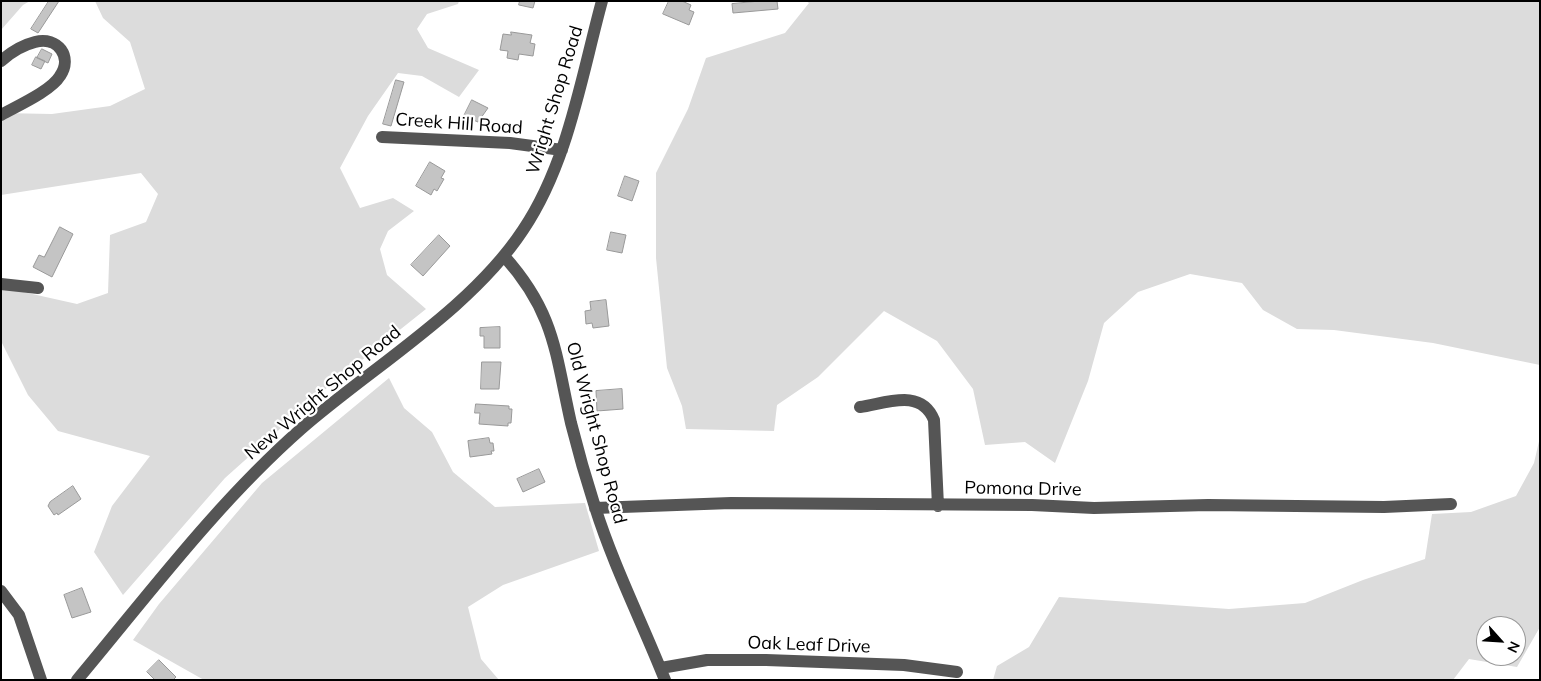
<!DOCTYPE html>
<html>
<head>
<meta charset="utf-8">
<style>
  body { margin:0 }
  #map { position:relative; width:1541px; height:681px; overflow:hidden; background:#fff; font-family:Mulish,sans-serif }
  canvas { display:block }
  .frame { position:absolute; inset:0; border:2px solid #000; pointer-events:none }
  .north { position:absolute; left:1476px; top:616px; width:50px; height:50px; box-sizing:border-box; background:#fff; border:1px solid #999; border-radius:50%; rotate:116deg; font-size:14px; font-weight:700; line-height:20px; text-align:center; color:#000 }
  .north::after { content:''; display:block; margin:auto; width:18px; height:22px; background:#000; clip-path:polygon(50% 0,100% 100%,50% 72%,0 100%) }
</style>
</head>
<body>
<div id="map">
<canvas width="1541" height="681"></canvas>
<div class="frame"></div>
<div class="north">N</div>
</div>
<script>
const c = document.querySelector('canvas').getContext('2d');
c.lineJoin = 'round';
function paint(path, color) { c.fillStyle = color; c.fill(path, 'evenodd'); }
function strokePath(path, color, width, dash) { c.strokeStyle = color; c.lineWidth = width; c.lineCap = dash ? 'butt' : 'round'; c.setLineDash(dash || []); c.stroke(path); }
function drawText(font, color, halo, rows, align = 'center') {
  c.font = font + ' Mulish,sans-serif'; c.lineWidth = 4.5; c.setLineDash([]); c.textBaseline = 'middle'; c.strokeStyle = halo; c.fillStyle = color; for (const [text, x, y, turn = 0] of rows) {
    c.save(); c.translate(x, y); c.rotate((+turn || 0) * Math.PI / 180); c.textAlign = isNaN(turn) ? turn : align; if (halo) c.strokeText(text, 0, 0); c.fillText(text, 0, 0); c.restore();
  }
}
paint(new Path2D(`
  M1 1H30L23 5 1 30Z
  M95 1H459L458 4 427 14 417 29 428 48 479 70 459 97 422 76 398 73 368 116 340 168 360 208 393 198 414 211 388 231 380 249 387 275 426 309 318 395 225 478 123 595 94 552 112 506 150 456 58 431 28 395 1 341V287L77 304 108 293 110 235 146 222 158 194 141 173 1 195V113L52 114 110 106 145 89 130 42 103 18Z
  M806 1H1540V365L1433 343 1334 330 1297 329 1263 310 1242 283 1190 274 1138 292 1104 323 1088 381 1055 463 1025 442 985 445 973 389 937 341 884 311 818 377 777 405 774 431 686 429 682 406 667 368 656 258V173L688 109 706 58 785 33 809 3Z
  M389 378 404 408 432 432 453 472 495 507 585 503 599 551 503 585 468 607 481 659 499 680H204L133 640 159 604 262 483Z
  M1540 437V627L1517 667 1469 659 1453 680H993L997 666 1029 647 1059 597 1229 609 1305 603 1363 580 1425 559 1432 514 1471 512 1516 496 1534 463ZM1486 626H1516V656H1486Z`), '#dcdcdc');
const building = new Path2D(`
  M49 1H59L38 33 31 29Z
  M520 1H535L533 8 519 5Z
  M669 1H682L691 5 689 10 694 12 689 25 663 14Z
  M760 1H777L778 9 733 13 732 4Z
  M511 32 532 35 530 43 535 44 533 56 519 54 518 60 507 58 508 51 500 50 503 34 511 35Z
  M42 49 52 54 48 63 37 58Z
  M36 57 45 61 41 69 32 65Z
  M396 80 404 82 391 126 383 124Z
  M472 100 488 108 478 122 464 116Z
  M430 162 445 171 441 178 444 179 437 191 434 189 431 195 416 186Z
  M625 176 639 181 632 201 618 196Z
  M60 227 73 234 52 277 33 267 39 255 44 257Z
  M611 232 626 235 622 253 607 250Z
  M439 235 450 246 423 276 411 265Z
  M606 300 609 326 593 328 592 323 586 324 585 311 591 310 590 302Z
  M500 327V348H484V336H480V328Z
  M482 362H501L499 389H481Z
  M622 389 623 409 597 411 596 391Z
  M476 404 509 406V409H512L511 423H508V426L479 424 480 413H475Z
  M489 438 490 443H493L494 451H491L492 454 470 457 468 441Z
  M539 469 545 482 523 492 517 479Z
  M73 486 81 499 58 515 57 513 54 515 48 506 50 502Z
  M82 588 91 612 72 618 64 595Z
  M159 660 176 677 173 680H155L147 672Z`);
paint(building, '#c4c4c4');
strokePath(building, '#999', 1);
strokePath(new Path2D(`
  M1 61C10 53 23 45 35 42 58 36 73 57 60 76 51 91 17 106 1 115
  M382 137 510 143 562 150
  M504 256C555 313 555 352 571 423 578 451 586 479 595 507 614 567 642 622 665 680
  M1 284 38 288
  M860 407C887 403 921 388 934 420L938 506
  M595 508 731 503 1032 505 1094 508 1208 505 1384 507 1451 504
  M1 591 19 615 41 680
  M661 668 707 660H766L904 665 957 672
  M77 680C149 594 217 503 301 429 372 367 471 309 523 230 568 163 581 78 602 1`), '#555', 12);
drawText('18px', '#000', '#fff', [
  ["Wright Shop Road",555,100,-73],
  ["Creek Hill Road",459,124,4],
  ["New Wright Shop Road",323,393,-40],
  ["Old Wright Shop Road",596,433,75],
  ["Pomona Drive",1023,489,1],
  ["Oak Leaf Drive",809,645,2]
]);
</script>
</body>
</html>
